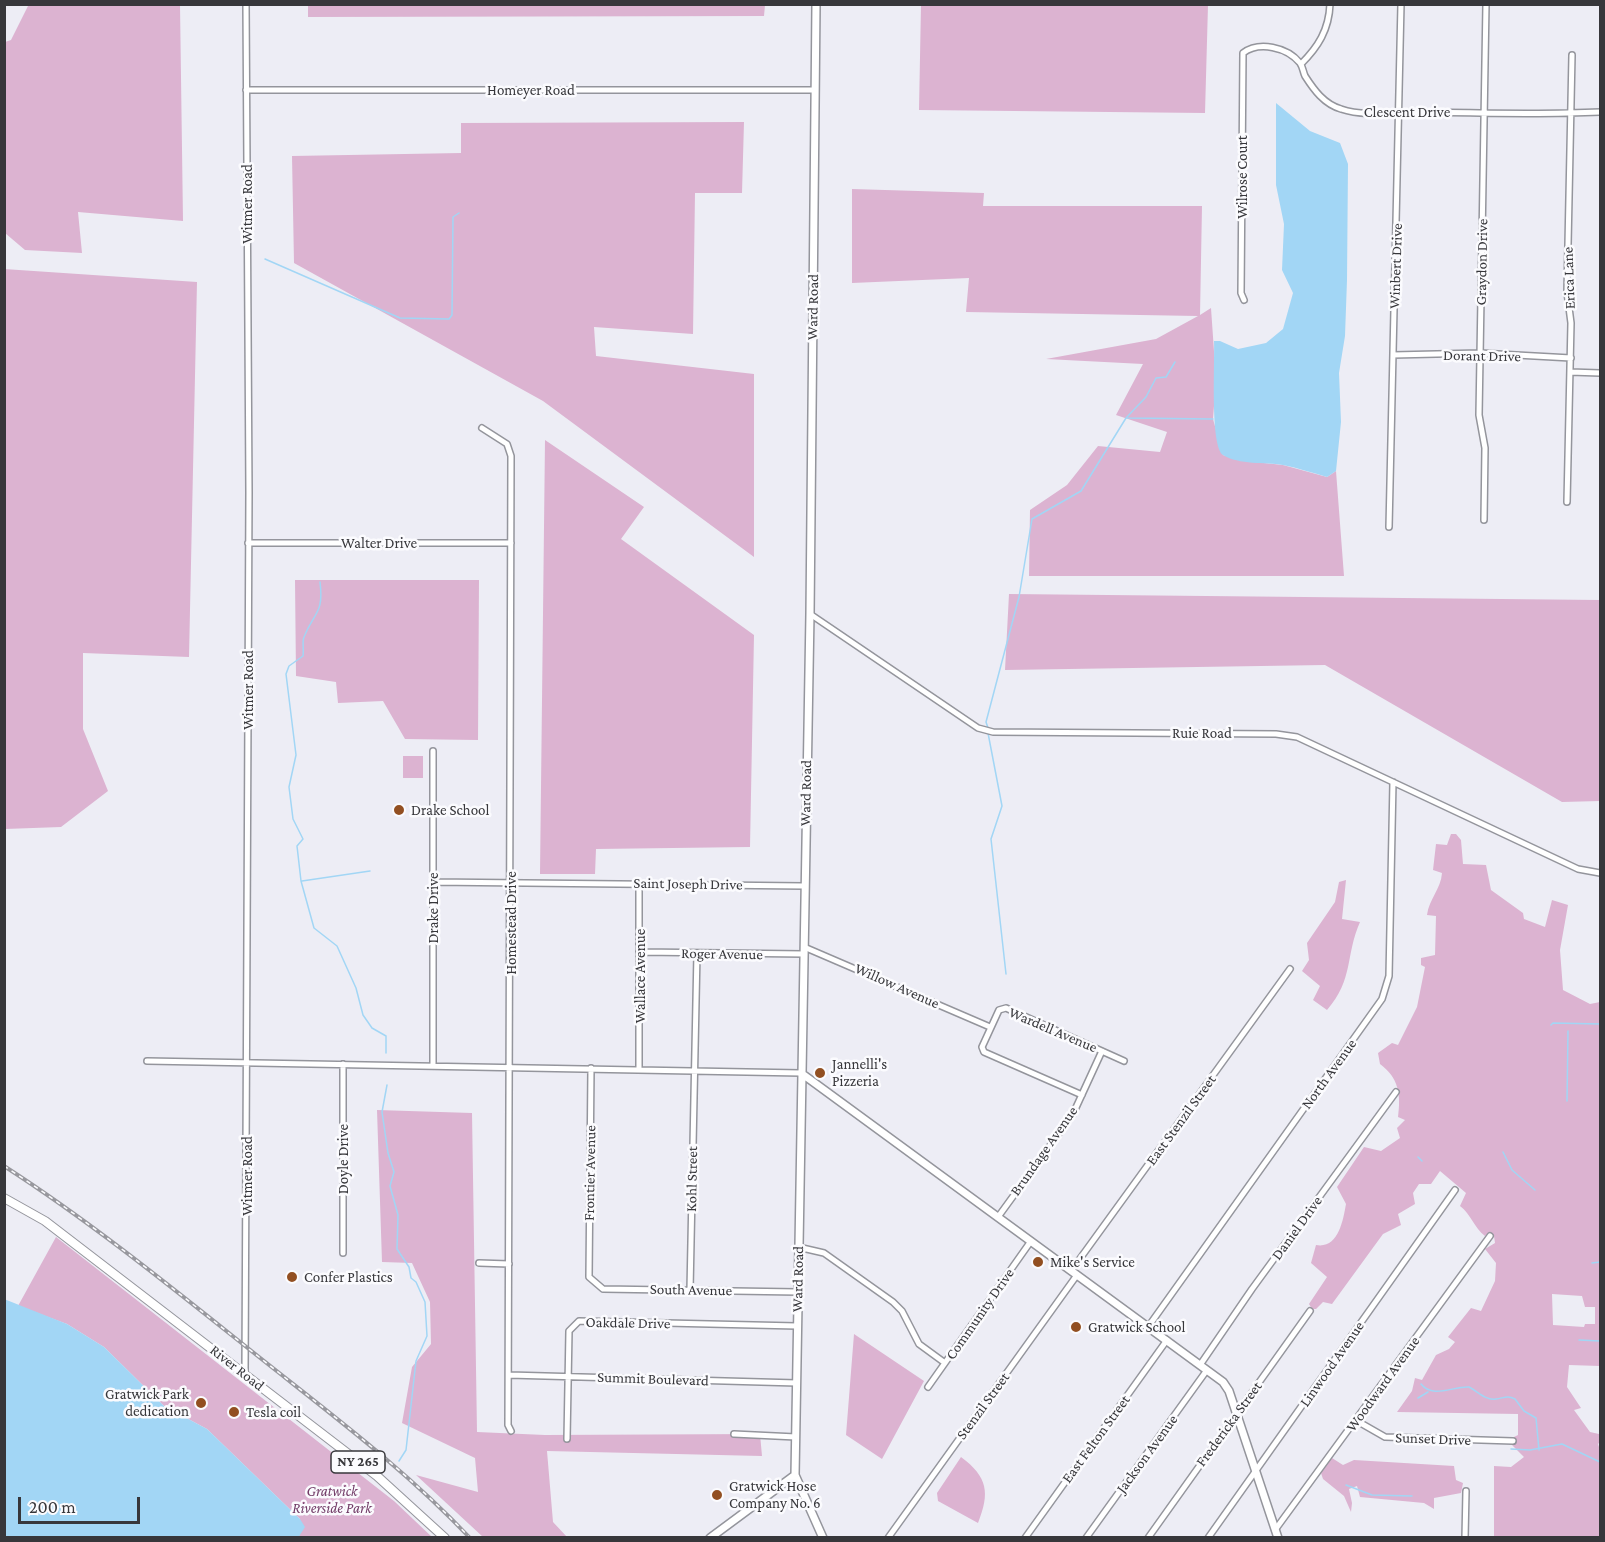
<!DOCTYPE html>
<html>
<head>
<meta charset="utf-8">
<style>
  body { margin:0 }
  #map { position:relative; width:1605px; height:1542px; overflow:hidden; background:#ededf5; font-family:"Crimson Pro",serif }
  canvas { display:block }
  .frame { position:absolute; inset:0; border:6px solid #37373b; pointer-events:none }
  .scale { position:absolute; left:18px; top:1497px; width:122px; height:27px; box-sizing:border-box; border:3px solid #37373b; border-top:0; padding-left:8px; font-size:18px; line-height:21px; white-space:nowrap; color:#37373b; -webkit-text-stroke:4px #fbfbfe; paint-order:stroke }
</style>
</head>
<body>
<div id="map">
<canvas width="1605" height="1542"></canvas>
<div class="frame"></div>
<div class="scale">200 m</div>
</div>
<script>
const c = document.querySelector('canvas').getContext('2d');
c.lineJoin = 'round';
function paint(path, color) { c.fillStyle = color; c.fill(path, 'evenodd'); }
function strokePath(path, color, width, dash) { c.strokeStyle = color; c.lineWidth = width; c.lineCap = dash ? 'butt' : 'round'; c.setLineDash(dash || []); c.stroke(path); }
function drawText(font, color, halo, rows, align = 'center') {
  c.font = font + ' "Crimson Pro",serif'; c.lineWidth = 5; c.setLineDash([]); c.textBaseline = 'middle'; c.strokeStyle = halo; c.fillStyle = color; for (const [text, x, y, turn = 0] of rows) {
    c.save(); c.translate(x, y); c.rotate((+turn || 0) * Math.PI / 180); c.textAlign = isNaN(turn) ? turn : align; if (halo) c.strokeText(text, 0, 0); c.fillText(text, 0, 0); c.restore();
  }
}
paint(new Path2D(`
  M180 5 183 221 78 212 82 253 25 250 5 233V42L11 40 28 6Z
  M308 5 765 4V5L764 16 308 17Z
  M921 5H1208L1205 113 919 110Z
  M744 122 742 193H695L693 334 594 327 596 356 754 374V557L543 401 294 263 292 156 461 153V123Z
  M852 189 984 193 983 206H1202L1200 315 1211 308 1216 380 1213 419 1223 455 1245 461 1283 465 1327 477 1336 471 1344 576H1029L1030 510 1067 485 1098 446 1160 452 1167 432 1116 415 1143 364 1046 359 1156 339 1198 316 966 312 969 278 852 283Z
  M4 269 197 282 189 657 83 653V729L108 791 61 827 5 829Z
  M545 440 644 507 621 539 754 635 750 847 596 849 595 874H540Z
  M295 580H479L478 740 405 739 383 701 338 703 336 682 296 676Z
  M1009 594 1600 600V801L1562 802 1325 665 1005 670Z
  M403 756H423V778H403Z
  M1451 834H1456L1461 840 1463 864 1486 865 1491 890 1523 913 1524 919 1545 927 1552 900 1568 905 1560 950 1563 990 1590 1004 1600 1002V1366L1569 1365 1567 1387 1581 1408 1574 1410 1590 1432 1599 1434 1600 1442 1598 1444 1600 1450V1537H1494V1466L1511 1467 1524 1457 1512 1445 1514 1444V1437L1518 1435V1414L1397 1412 1412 1391 1415 1378 1422 1380 1436 1355 1449 1349 1455 1342 1448 1337 1471 1308 1481 1311 1495 1281 1496 1263 1485 1249 1495 1243 1494 1236 1489 1232 1485 1236C1474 1228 1471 1214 1460 1206L1466 1193 1440 1171 1431 1184H1419L1413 1193 1415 1204 1398 1214 1401 1225 1383 1234 1332 1304 1323 1302 1316 1309H1312L1309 1304 1327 1277 1311 1263 1316 1245C1338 1249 1343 1221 1346 1204L1337 1187 1364 1147 1381 1151 1400 1138 1397 1128 1405 1120 1398 1117C1401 1095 1399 1078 1380 1064L1378 1053 1392 1043 1398 1045 1417 1007 1425 967 1421 965V958L1435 955 1436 916 1427 915C1429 899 1441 889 1442 873L1433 870 1436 844 1447 845ZM1552 1294 1582 1296 1585 1307H1595V1324H1585L1584 1327 1553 1325Z
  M1346 880 1342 919 1360 922C1345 956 1354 979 1327 1010L1313 1000 1320 986 1302 971 1309 960 1307 943 1335 902 1339 882Z
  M377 1110 472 1113 477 1432 545 1435 760 1434 762 1456 547 1451 553 1522 567 1537H483L416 1475 478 1492 475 1458 402 1423 412 1367 431 1344 430 1302 412 1263 382 1262Z
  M56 1237 394 1501 432 1537H298L300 1519 207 1429 164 1406 104 1347 67 1324 18 1306Z
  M854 1334 924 1381 882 1459 846 1435Z
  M961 1457C988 1477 990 1493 978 1523L938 1501 937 1493Z
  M1332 1458 1343 1465 1354 1460 1454 1466 1456 1480 1463 1483 1461 1493 1434 1498V1509L1424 1503 1360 1497 1357 1486 1349 1489 1352 1503 1351 1512 1344 1496 1323 1479 1321 1473Z`), '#dcb3d1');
paint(new Path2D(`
  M1276 103 1310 131 1340 143 1348 164 1347 280 1345 336 1339 373 1341 422 1336 471 1327 477C1313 473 1298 468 1283 465 1265 462 1239 465 1223 455 1210 446 1215 361 1214 341H1220L1238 349 1266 343 1283 329 1293 293 1282 270 1284 224 1276 185Z
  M4 1299 67 1324 104 1347 164 1406 207 1429 300 1519 305 1527 298 1538 5 1537Z`), '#a2d6f5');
strokePath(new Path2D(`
  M265 259 400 318 449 319 452 315 453 217 459 213
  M1127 418 1213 419
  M320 582C324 614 314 612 304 637 302 641 304 650 303 656L289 666 286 674 296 755 289 787 293 819 303 839 297 846 301 881 314 928 337 946 356 988 363 1015 372 1028 386 1036V1053
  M988 728 986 722 1019 597 1032 519 1081 491 1126 418 1146 397 1156 378 1166 377 1175 362
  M988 733 1002 806 991 839 1006 974
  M302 881 370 871
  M1551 1025 1553 1023 1600 1024
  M387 1085 382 1112 388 1153 394 1172 390 1186 398 1215 397 1249 409 1267 411 1278 416 1282 425 1302 427 1336 416 1361 406 1450 399 1461
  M1567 1101 1568 1031
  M1503 1152 1512 1170 1535 1190
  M1418 1157 1422 1161
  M1592 1263 1600 1262
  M1579 1340 1600 1341
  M1421 1384C1433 1399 1453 1386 1469 1387 1477 1391 1486 1401 1496 1399 1504 1398 1507 1395 1515 1399L1524 1411 1536 1418 1539 1450
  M1418 1398 1428 1392
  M1511 1449 1530 1450 1562 1444 1600 1462
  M1346 1485 1372 1495 1412 1496`), '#a2d6f5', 1.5);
const street = new Path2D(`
  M1301 64C1318 47 1329 30 1330 4
  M246 90H815
  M1244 300 1241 293 1243 53C1259 41 1287 47 1300 63 1303 67 1303 72 1305 76 1314 90 1324 104 1341 109 1365 117 1393 112 1418 112 1479 113 1540 115 1600 112
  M1393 355 1480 353 1571 358
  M1570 372 1600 373
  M482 428 507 444 511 456 508 1425 511 1431
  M1567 502 1571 323 1567 292 1572 55
  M1484 520 1485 448 1479 415 1486 4
  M1389 527 1401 4
  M248 543H511
  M810 614 978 728 993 732 1276 734 1297 737 1578 869 1600 873
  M433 882 804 886
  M804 947 990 1027
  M641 952 804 954
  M147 1061 801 1073
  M343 1064V1253
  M433 1066V751
  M591 1068 589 1277 603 1289 798 1292
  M639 1068V884
  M1082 1095 984 1052 982 1047 999 1010 1006 1008 1124 1061
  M998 1217 1073 1114 1102 1051
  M798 1247 824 1253 893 1302 902 1311 919 1344 945 1363
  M479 1263 509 1264
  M1071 1271 1290 969
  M690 1290 697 953
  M1148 1327 1382 999 1389 976 1393 782
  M1200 1365 1252 1289 1396 1092
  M245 1374 249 492 246 4
  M509 1375 797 1383
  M928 1387 1031 1241
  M1357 1421 1385 1437 1513 1441
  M734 1434 796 1437
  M567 1439 569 1331 579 1321 797 1326
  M1275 1530 1490 1236
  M888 1538 1077 1275
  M1025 1538 1167 1340
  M1086 1538 1207 1370
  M1148 1538 1310 1311
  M1208 1538 1455 1190
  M1465 1538 1466 1491`);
const secondary = new Path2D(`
  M816 4 810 614 795 1475 823 1538
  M801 1073 1223 1382 1229 1391 1278 1538
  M710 1538 795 1475`);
const primary = new Path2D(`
  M4 1198 45 1221 377 1476 445 1538`);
strokePath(street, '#94959c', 8);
strokePath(secondary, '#94959c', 10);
strokePath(primary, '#94959c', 10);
strokePath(street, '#fff', 5);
strokePath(secondary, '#fff', 7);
strokePath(primary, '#fff', 8);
const rail = new Path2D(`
  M4 1166C94 1224 176 1291 259 1357 332 1415 406 1470 470 1538`);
strokePath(rail, '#98989e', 4);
strokePath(rail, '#fbfbfe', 1.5, [4.5]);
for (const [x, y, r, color] of [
  [399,810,6,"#924f21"],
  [820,1073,6,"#924f21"],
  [1038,1262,6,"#924f21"],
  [292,1277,6,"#924f21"],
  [1076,1327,6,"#924f21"],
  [201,1403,6,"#924f21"],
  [234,1412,6,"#924f21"],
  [717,1495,6,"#924f21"]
]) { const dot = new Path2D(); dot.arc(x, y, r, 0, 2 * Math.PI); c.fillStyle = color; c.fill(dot); strokePath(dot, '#fbfbfe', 2); }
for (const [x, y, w] of [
  [358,1462,54]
]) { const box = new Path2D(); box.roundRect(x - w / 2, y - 11, w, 22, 4.5); c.fillStyle = '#fbfbfe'; c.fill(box); strokePath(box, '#37373b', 1.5); }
drawText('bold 14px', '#37373b', null, [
  ["NY 265",358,1462]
]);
drawText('15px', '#37373b', '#fbfbfe', [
  ["Homeyer Road",531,90],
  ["Clescent Drive",1407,112],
  ["Wilrose Court",1242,177,-90],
  ["Witmer Road",247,204,-90],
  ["Graydon Drive",1482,262,-89],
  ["Winbert Drive",1396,266,-88],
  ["Erica Lane",1569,278,-92],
  ["Ward Road",813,307,-89],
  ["Dorant Drive",1482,356,1],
  ["Walter Drive",379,543],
  ["Witmer Road",248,690,-90],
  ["Ruie Road",1202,733],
  ["Ward Road",806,793,-89],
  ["Saint Joseph Drive",688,884,1],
  ["Drake Drive",433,908,-90],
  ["Homestead Drive",511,923,-90],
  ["Roger Avenue",722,954,1],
  ["Wallace Avenue",640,976,-90],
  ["Willow Avenue",897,986,24],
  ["Wardell Avenue",1053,1030,23],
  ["North Avenue",1329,1074,-54],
  ["East Stenzil Street",1181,1120,-54],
  ["Brundage Avenue",1044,1151,-55],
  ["Doyle Drive",343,1159,-90],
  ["Frontier Avenue",590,1173,-89],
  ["Witmer Road",247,1176,-90],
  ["Kohl Street",692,1179,-89],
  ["Daniel Drive",1297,1228,-54],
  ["Ward Road",798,1279,-89],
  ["South Avenue",691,1290,1],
  ["Community Drive",980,1314,-55],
  ["Oakdale Drive",628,1323,1],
  ["Linwood Avenue",1332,1364,-55],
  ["River Road",237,1368,38],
  ["Summit Boulevard",653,1379,2],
  ["Woodward Avenue",1383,1384,-54],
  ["Stenzil Street",983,1406,-54],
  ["Fredericka Street",1229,1424,-54],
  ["East Felton Street",1096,1439,-54],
  ["Sunset Drive",1433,1439,2],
  ["Jackson Avenue",1147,1454,-54]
]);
drawText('15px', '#37373b', '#fbfbfe', [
  ["Drake School",411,810],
  ["Jannelli's",832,1064],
  ["Pizzeria",832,1081],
  ["Mike's Service",1050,1262],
  ["Confer Plastics",304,1277],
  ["Gratwick School",1088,1327],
  ["Gratwick Park",189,1394,"right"],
  ["dedication",189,1411,"right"],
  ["Tesla coil",246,1412],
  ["Gratwick Hose",729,1486],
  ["Company No. 6",729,1503]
], 'left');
drawText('italic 15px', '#713a66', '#fbfbfe', [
  ["Gratwick",332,1491],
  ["Riverside Park",332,1508]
]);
</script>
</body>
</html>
